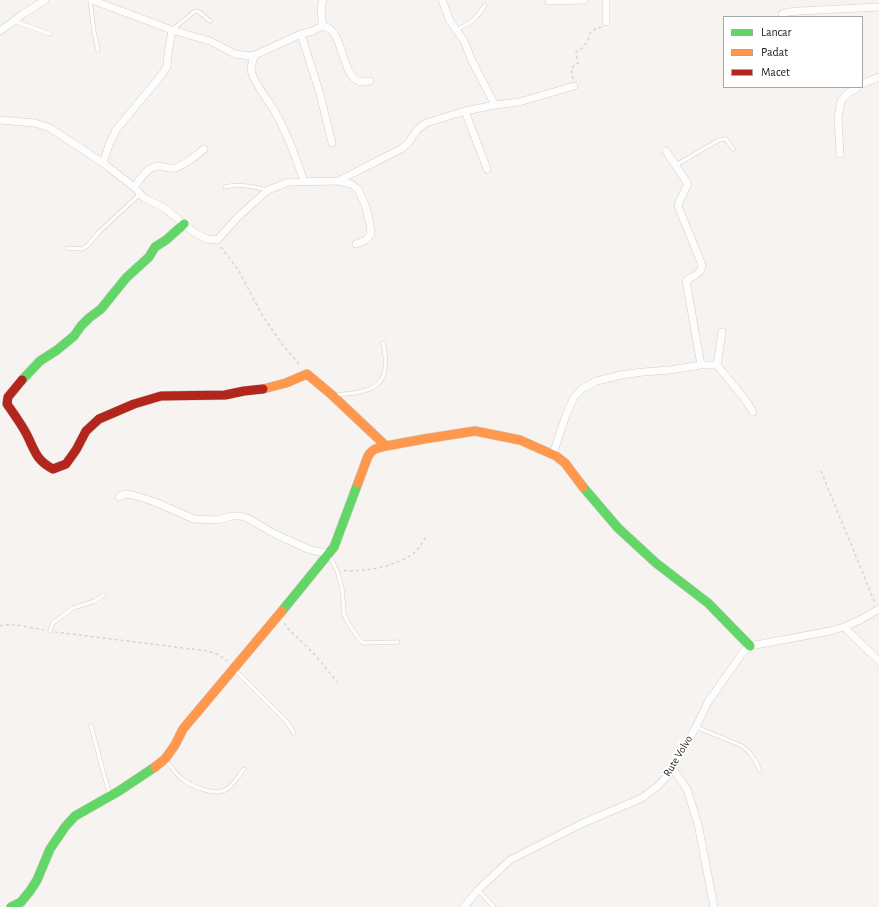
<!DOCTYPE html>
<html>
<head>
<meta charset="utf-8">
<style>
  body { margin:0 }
  #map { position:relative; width:879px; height:907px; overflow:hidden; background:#f6f3f0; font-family:"Alegreya Sans",sans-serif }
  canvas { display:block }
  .legend { position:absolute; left:723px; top:16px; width:140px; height:72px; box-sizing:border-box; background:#fff; border:1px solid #a6a6a5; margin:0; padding:5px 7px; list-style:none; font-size:12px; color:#21201e }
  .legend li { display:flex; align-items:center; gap:8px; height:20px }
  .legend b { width:20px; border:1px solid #a6a6a5 }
</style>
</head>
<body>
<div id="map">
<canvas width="879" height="907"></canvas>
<ul class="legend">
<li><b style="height:5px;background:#63d668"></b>Lancar</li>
<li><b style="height:5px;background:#ff974d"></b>Padat</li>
<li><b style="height:5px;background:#b3261e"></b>Macet</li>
</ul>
</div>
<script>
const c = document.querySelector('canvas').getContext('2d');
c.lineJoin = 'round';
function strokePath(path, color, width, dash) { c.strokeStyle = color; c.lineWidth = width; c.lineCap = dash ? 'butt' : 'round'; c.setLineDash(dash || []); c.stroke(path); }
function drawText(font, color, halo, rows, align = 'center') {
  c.font = font + ' "Alegreya Sans",sans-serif'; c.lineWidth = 4; c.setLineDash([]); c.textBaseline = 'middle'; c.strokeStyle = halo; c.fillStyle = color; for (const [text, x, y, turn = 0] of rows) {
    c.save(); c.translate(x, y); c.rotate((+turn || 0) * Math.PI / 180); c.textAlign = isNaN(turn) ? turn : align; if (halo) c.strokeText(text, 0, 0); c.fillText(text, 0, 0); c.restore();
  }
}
const lane = new Path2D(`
  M90 0 94 32 98 50
  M14 21 50 34
  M172 30 195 11 199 12 210 21
  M456 30C472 22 476 20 485 5
  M676 165 719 140 726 139 733 149
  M225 187C240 184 252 186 267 190
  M67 248 82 249 87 246 99 232 140 194
  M335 395C374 392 393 387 383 343
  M329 555 338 573 342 589 344 615 350 626 359 639 363 643 398 642
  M50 631 53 623 73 608 95 601 104 595
  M234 669 287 722 294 733
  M91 726 103 771 110 795
  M696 727 742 746 749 752 755 760 760 771
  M165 760C171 766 176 774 182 779 191 786 214 796 225 790 233 786 238 776 244 769
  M478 890 494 907`);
const street = new Path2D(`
  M92 0 172 30 210 41 235 54 250 56 255 55 301 34 313 31 322 26C323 17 319 8 323 0
  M442 0 450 21 464 41 472 61 495 105
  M606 0V22
  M549 1 584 0
  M782 14 788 12 799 11 879 7
  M322 26C344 27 340 75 360 82 363 82 367 81 370 81
  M0 31 23 14 45 0
  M301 34 320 94 332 143
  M255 55C253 60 251 65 251 70 253 82 268 100 274 110 287 133 296 157 304 182
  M862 84 879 77
  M465 111 487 169
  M0 120 35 123 50 128 103 163 134 187 144 198 163 207 195 233 207 239 217 240 239 216 268 190 289 182 338 181 351 184 358 189 366 207 370 225 371 234 366 240 356 244
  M666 151 688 184 679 202 678 206 702 265C702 274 692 276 686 281L701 365
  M840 154 838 117 841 101 847 94 858 87
  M103 163 109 145 116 130 159 78 167 67 168 54 172 30
  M338 181 401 149 408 143 418 129 426 123 465 111 495 105 519 102 574 86
  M134 187C140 180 148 165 160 166 165 167 170 169 175 168 186 165 195 156 204 149
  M722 332 717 365 747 402 753 412
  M553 454 566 415 574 397 583 388 597 381 621 375 643 372 670 370 701 365H717
  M119 497 125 494 133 495 155 502 194 519 217 520 232 516H240L247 518 275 534 308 549 329 554
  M844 627 879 661
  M672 768 687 789 698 824 714 907
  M464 907 478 890 510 860 581 824 642 798 658 786 669 774 696 727 708 702 743 652 750 646 830 631 844 627 860 620 879 609`);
const fast = new Path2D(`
  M22 380 40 361 57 350 74 336 81 326 89 318 101 309 126 278 149 257 155 247 166 240 184 224
  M583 487 618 528 656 563 708 603 750 646
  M282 611 334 547 358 483
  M11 907 21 902 30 891 37 880 50 849 65 827 75 816 119 791 155 767`);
const slow = new Path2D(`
  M263 389 286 383 307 374 332 395 386 446
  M358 483 368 456 371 452 375 449 386 446 424 439 475 431 520 440 556 456 565 463 583 487
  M155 767 165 759 175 745 183 729 282 611`);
const jam = new Path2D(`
  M22 380 8 397 7 404C14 414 22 425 27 435 35 451 36 460 53 469L66 464 76 450 86 431 99 419 134 404 161 396 225 395 244 391 263 389`);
strokePath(lane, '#d2d0cd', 4.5);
strokePath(street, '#d2d0cd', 8);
strokePath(fast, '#d2d0cd', 10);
strokePath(slow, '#d2d0cd', 10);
strokePath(jam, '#d2d0cd', 10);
strokePath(new Path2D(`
  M573 79 571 68 578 63 576 52C579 50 582 49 584 46 593 37 584 32 601 27
  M221 247 239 271 262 315 282 344 301 366
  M821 471 875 603
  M344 570 347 571C366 571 385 568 402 560 406 558 410 556 413 554 419 549 422 542 427 536
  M284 623C290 633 299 638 306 646 318 657 327 670 337 682
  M0 626C13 622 30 628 44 630
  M55 632 208 651 219 655 227 661`), '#d6d4d4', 1.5, [3, 3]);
strokePath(lane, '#fefdfd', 3.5);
strokePath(street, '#fefdfd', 7);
strokePath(fast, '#63d668', 9);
strokePath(slow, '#ff974d', 9);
strokePath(jam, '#b3261e', 9);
drawText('11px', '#21201e', '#fff', [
  ["Rute Volvo",678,756,-59]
]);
</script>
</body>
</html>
